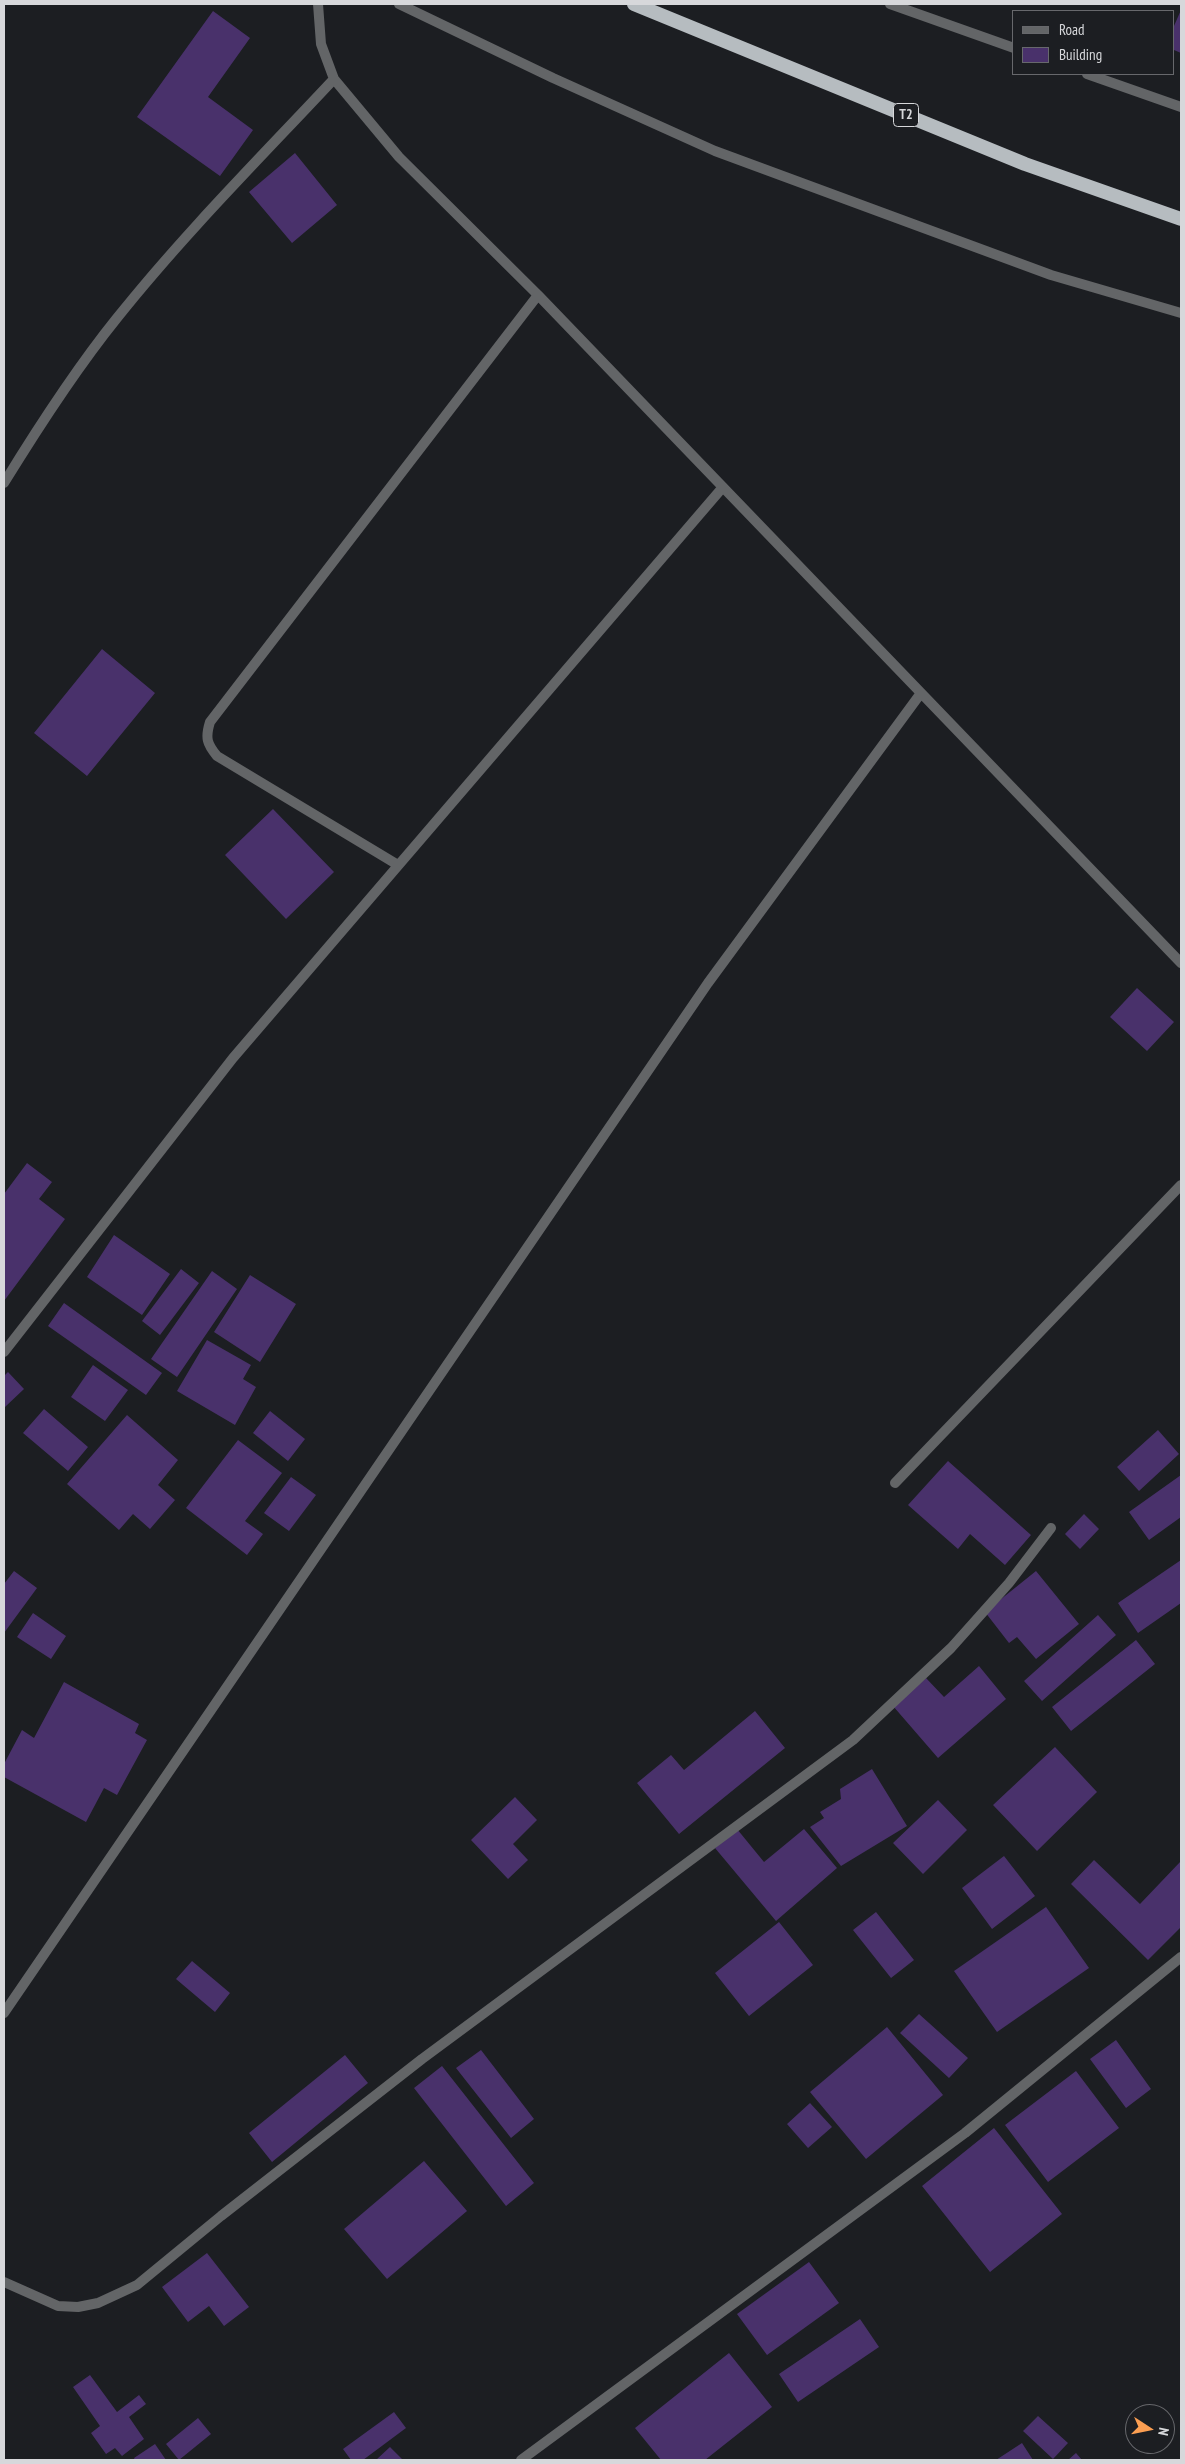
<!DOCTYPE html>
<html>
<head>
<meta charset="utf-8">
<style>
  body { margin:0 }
  #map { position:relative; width:1185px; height:2464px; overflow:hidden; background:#1c1e22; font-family:"PT Sans Narrow",sans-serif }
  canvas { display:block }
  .frame { position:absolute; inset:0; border:5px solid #d7d8db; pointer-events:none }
  .legend { position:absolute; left:1012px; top:10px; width:162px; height:65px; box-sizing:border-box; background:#1c1e22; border:1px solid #67686c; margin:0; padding:6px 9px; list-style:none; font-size:15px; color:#d7d8db }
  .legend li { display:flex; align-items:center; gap:10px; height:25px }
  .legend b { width:25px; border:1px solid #67686c }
  .north { position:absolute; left:1125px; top:2404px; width:50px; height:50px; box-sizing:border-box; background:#1c1e22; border:1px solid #67686c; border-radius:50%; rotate:101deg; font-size:14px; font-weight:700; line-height:20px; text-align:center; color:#d7d8db }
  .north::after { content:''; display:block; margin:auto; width:18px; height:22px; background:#fb9e52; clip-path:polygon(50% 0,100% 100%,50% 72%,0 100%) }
</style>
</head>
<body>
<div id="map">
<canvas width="1185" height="2464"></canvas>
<div class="frame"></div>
<ul class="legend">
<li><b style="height:6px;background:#636567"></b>Road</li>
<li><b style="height:14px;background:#49316b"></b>Building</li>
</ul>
<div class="north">N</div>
</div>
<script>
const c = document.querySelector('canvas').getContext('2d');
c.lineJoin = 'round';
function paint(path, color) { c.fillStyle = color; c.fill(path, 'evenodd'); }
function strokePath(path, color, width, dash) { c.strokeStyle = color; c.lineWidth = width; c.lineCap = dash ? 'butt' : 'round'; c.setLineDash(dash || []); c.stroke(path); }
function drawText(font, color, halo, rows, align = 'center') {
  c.font = font + ' "PT Sans Narrow",sans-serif'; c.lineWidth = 4; c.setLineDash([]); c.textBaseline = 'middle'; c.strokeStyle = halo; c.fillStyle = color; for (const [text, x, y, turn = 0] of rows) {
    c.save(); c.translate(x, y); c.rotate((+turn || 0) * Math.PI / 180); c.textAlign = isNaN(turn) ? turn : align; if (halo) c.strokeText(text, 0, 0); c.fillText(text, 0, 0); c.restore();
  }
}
paint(new Path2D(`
  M1181 10V53L1174 50V26Z
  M213 11 250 38 208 97 253 130 220 176 137 117Z
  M295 153 337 205 292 243 249 192Z
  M102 649 155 693 87 776 34 733Z
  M273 809 334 872 286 919 225 855Z
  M1137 988 1174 1022 1147 1051 1110 1017Z
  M27 1163 52 1182 39 1199 65 1219 4 1301V1194Z
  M114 1235 170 1274 142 1315 87 1277Z
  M181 1269 199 1283 160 1335 142 1321Z
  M212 1271 237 1289 177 1377 151 1359Z
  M250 1275 296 1304 260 1362 214 1332Z
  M64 1303 162 1373 146 1395 48 1326Z
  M207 1340 251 1365 243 1379 256 1387 235 1425 177 1391Z
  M93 1365 128 1390 105 1421 71 1397Z
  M8 1372 24 1389 5 1407 4 1376Z
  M44 1409 88 1447 68 1471 23 1433Z
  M270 1411 305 1439 288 1461 253 1433Z
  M127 1415 178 1460 158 1485 175 1500 150 1529 133 1514 119 1530 67 1484Z
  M1158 1430 1179 1454 1139 1491 1117 1467Z
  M238 1440 282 1473 245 1521 263 1534 247 1555 186 1508Z
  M948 1461 1031 1535 1005 1565 970 1534 958 1549 908 1505Z
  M1181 1475V1517L1149 1540 1129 1512Z
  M291 1477 316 1495 289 1531 264 1513Z
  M1084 1514 1099 1529 1080 1549 1065 1534Z
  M1181 1560V1603L1138 1633 1118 1603Z
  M14 1571 37 1588 4 1633V1584Z
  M1036 1571 1079 1624 1036 1659 1017 1637 1009 1643 985 1612Z
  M33 1613 66 1636 51 1659 17 1637Z
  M1098 1615 1116 1635 1042 1701 1024 1681Z
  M1136 1640 1155 1664 1071 1731 1052 1707Z
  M979 1666 1006 1699 938 1758 893 1706 926 1678 944 1697Z
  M64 1682 139 1724 135 1733 147 1740 117 1795 104 1788 86 1822 4 1777V1764L22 1730 34 1738Z
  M755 1711 785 1748 679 1834 637 1783 671 1755 684 1770Z
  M1055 1747 1097 1792 1037 1851 993 1805Z
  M872 1769 907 1826 841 1866 810 1827 824 1818 820 1812 841 1799 840 1789Z
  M515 1797 537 1820 513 1844 528 1860 508 1879 471 1840Z
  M938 1800 967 1830 923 1874 893 1843Z
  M737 1829 764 1862 804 1829 837 1868 776 1921 715 1848Z
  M1004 1856 1035 1896 992 1929 962 1888Z
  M1094 1860 1140 1904 1181 1861V1927L1148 1960 1071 1884Z
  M1046 1907 1089 1968 997 2032 954 1971Z
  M876 1912 914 1960 891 1978 853 1930Z
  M779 1922 813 1965 749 2016 715 1973Z
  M192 1961 230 1993 215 2012 176 1979Z
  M919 2014 968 2058 949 2078 900 2033Z
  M887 2027 943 2095 866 2159 810 2092Z
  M1116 2040 1151 2089 1126 2108 1090 2059Z
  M481 2050 534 2119 511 2138 456 2068Z
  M345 2055 368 2083 272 2162 249 2133Z
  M442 2066 534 2183 506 2206 414 2088Z
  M1076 2071 1119 2128 1048 2182 1005 2125Z
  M810 2103 832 2127 808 2148 787 2124Z
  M994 2128 1062 2214 990 2272 922 2186Z
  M424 2161 467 2211 387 2279 344 2229Z
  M207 2253 249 2307 224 2326 209 2306 188 2322 162 2287Z
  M809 2262 839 2303 767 2355 737 2314Z
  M860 2319 879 2347 798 2402 779 2374Z
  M729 2353 772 2407 705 2460H661L635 2428Z
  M90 2375 117 2412 139 2395 146 2404 129 2417 144 2439 122 2456 115 2448 106 2454 91 2433 100 2426 73 2387Z
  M394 2412 406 2428 363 2460H351L343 2449Z
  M1038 2416 1068 2443 1053 2459 1023 2431Z
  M198 2418 211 2434 179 2460 166 2444Z
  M1022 2443 1033 2460H996Z
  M155 2444 166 2460H135L134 2458Z
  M390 2447 403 2460H376Z
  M1076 2453 1082 2460H1068Z`), '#49316b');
strokePath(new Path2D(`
  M318 4 321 44 334 79 399 157 538 295 1181 963
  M399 4 553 78 715 151 1051 275 1181 313
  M890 4 1014 48
  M1087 74 1181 107
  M4 483C39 426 75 370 117 318 184 234 261 157 334 79
  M398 865 217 756C207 744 205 738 210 722L538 295
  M4 1352 233 1058 723 487
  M895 1483 1181 1185
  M4 2013 708 983 921 693
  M4 2282 58 2306 78 2307 98 2303 137 2285 221 2216 422 2059 853 1740 951 1648 1009 1583 1051 1528
  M521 2460 965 2133 1181 1957`), '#636567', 10);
strokePath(new Path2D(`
  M634 4 1025 164 1181 219`), '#b6bcc0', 14);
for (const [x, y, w] of [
  [906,115,25]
]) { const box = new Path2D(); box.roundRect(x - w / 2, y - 11.5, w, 23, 4); c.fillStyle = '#1c1e22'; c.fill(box); strokePath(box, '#d7d8db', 1); }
drawText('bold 14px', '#d7d8db', null, [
  ["T2",906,115]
]);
</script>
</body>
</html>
